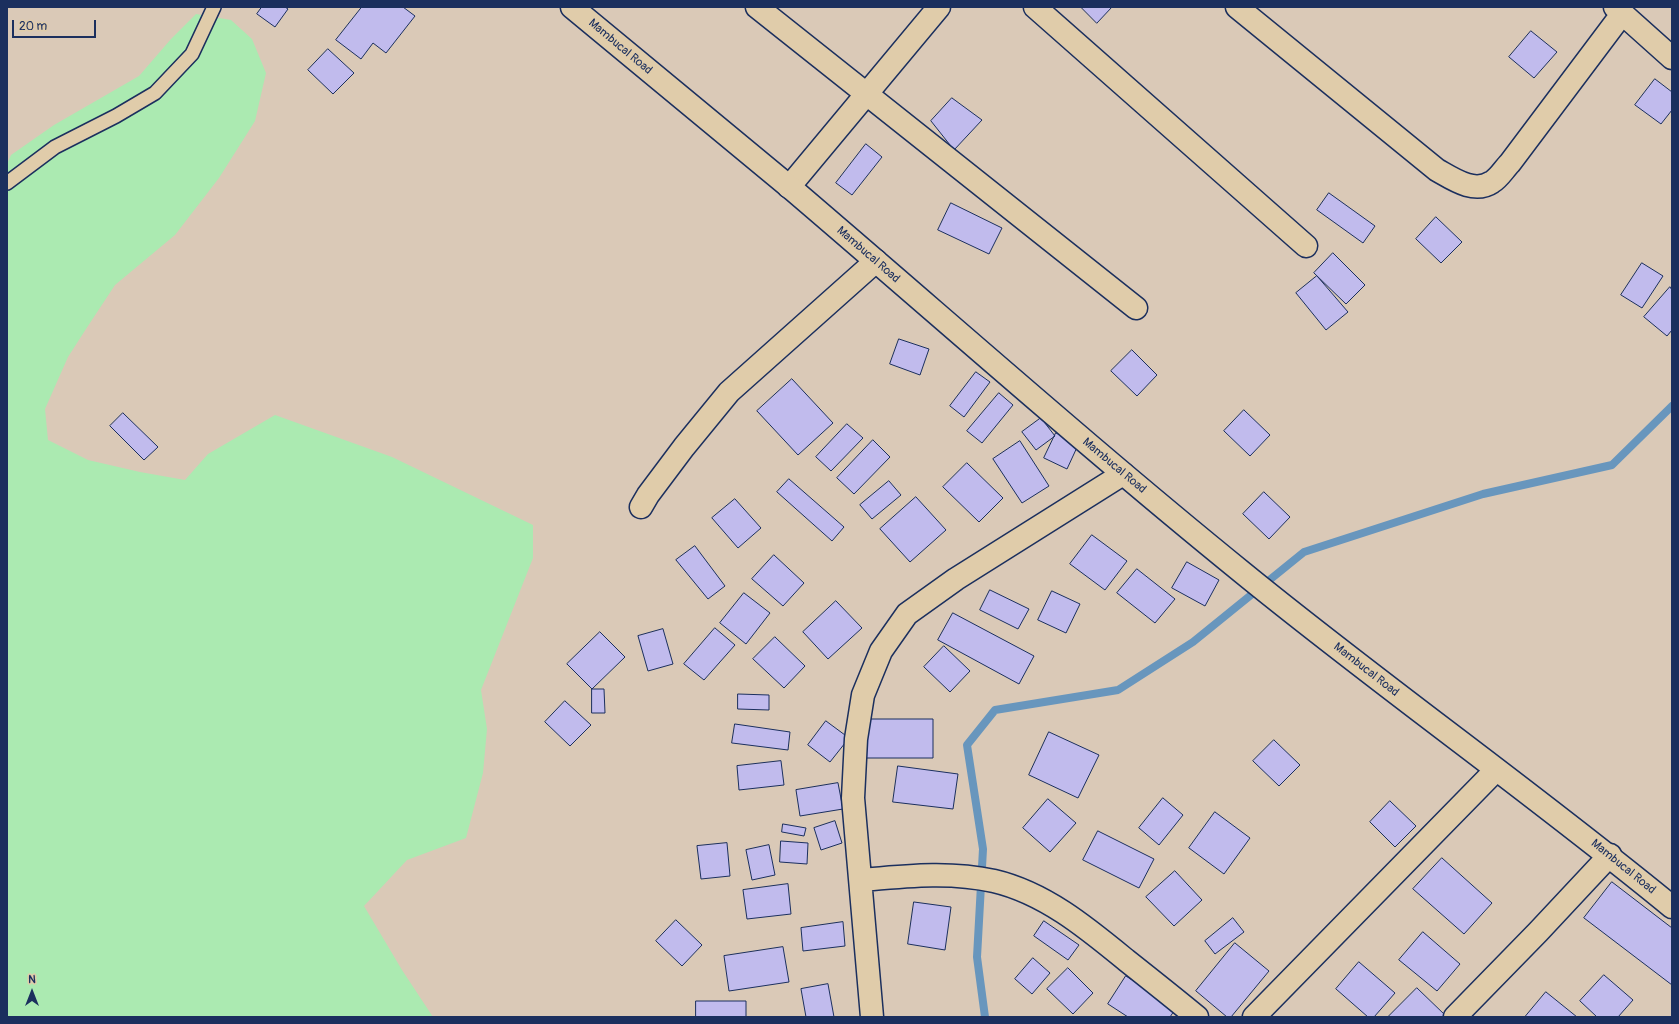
<!DOCTYPE html>
<html>
<head>
<meta charset="utf-8">
<style>
  body { margin:0 }
  #map { position:relative; width:1679px; height:1024px; overflow:hidden; background:#dac9b7; font-family:Pangolin,sans-serif }
  canvas { display:block }
  .frame { position:absolute; inset:0; border:8px solid #1b2f5e; pointer-events:none }
  .north { position:absolute; left:12px; top:972px; width:40px; height:40px; -webkit-text-stroke:3px #e0ccaa; paint-order:stroke; rotate:0deg; font-size:11px; font-weight:700; line-height:16px; text-align:center; color:#1b2f5e }
  .north::after { content:''; display:block; margin:auto; width:14px; height:18px; background:#1b2f5e; clip-path:polygon(50% 0,100% 100%,50% 72%,0 100%) }
  .scale { position:absolute; left:12px; top:20px; width:84px; height:18px; box-sizing:border-box; border:2px solid #1b2f5e; border-top:0; padding-left:5px; font-size:12px; line-height:14px; white-space:nowrap; color:#1b2f5e; -webkit-text-stroke:3px #e0ccaa; paint-order:stroke }
</style>
</head>
<body>
<div id="map">
<canvas width="1679" height="1024"></canvas>
<div class="frame"></div>
<div class="north">N</div>
<div class="scale">20 m</div>
</div>
<script>
const c = document.querySelector('canvas').getContext('2d');
c.lineJoin = 'round';
function paint(path, color) { c.fillStyle = color; c.fill(path, 'evenodd'); }
function strokePath(path, color, width, dash) { c.strokeStyle = color; c.lineWidth = width; c.lineCap = dash ? 'butt' : 'round'; c.setLineDash(dash || []); c.stroke(path); }
function drawText(font, color, halo, rows, align = 'center') {
  c.font = font + ' Pangolin,sans-serif'; c.lineWidth = 3; c.setLineDash([]); c.textBaseline = 'middle'; c.strokeStyle = halo; c.fillStyle = color; for (const [text, x, y, turn = 0] of rows) {
    c.save(); c.translate(x, y); c.rotate((+turn || 0) * Math.PI / 180); c.textAlign = isNaN(turn) ? turn : align; if (halo) c.strokeText(text, 0, 0); c.fillText(text, 0, 0); c.restore();
  }
}
paint(new Path2D(`
  M196 14 231 20 252 39 266 73 255 121 219 178 175 235 115 285 86 329 68 357 45 409 48 440 88 460 140 472 185 480 208 454 275 415 392 457 533 525V558L481 690 487 729 483 773 466 838 407 860 364 906 402 970 433 1017H7V164L11 155 54 125 139 76 171 39Z`), '#abeab1');
strokePath(new Path2D(`
  M985 1017 977 957 983 849 967 745 995 710 1118 690 1193 642 1304 552 1483 494 1612 465 1672 406`), '#6896bd', 8);
const building = new Path2D(`
  M262 7H285L288 9 275 27 257 14Z
  M362 7H403L415 16 386 53 373 43 361 59 336 40Z
  M1081 7H1112L1097 23Z
  M1531 31 1557 52 1534 78 1509 57Z
  M328 49 354 73 333 94 308 70Z
  M1655 79 1672 92V110L1661 124 1635 105Z
  M952 98 982 120 954 150 931 121Z
  M866 144 882 157 852 195 836 183Z
  M1329 193 1375 226 1363 243 1317 210Z
  M951 203 1002 228 989 254 938 230Z
  M1436 217 1462 242 1441 263 1416 239Z
  M1333 253 1365 285 1346 304 1314 273Z
  M1642 263 1663 276 1642 308 1621 295Z
  M1317 276 1348 312 1326 330 1296 293Z
  M1670 287 1672 290V330L1667 336 1644 317Z
  M899 339 929 349 920 375 890 364Z
  M1132 350 1157 375 1137 396 1111 371Z
  M976 372 990 382 964 417 950 406Z
  M792 379 833 423 798 455 757 411Z
  M999 393 1013 405 982 443 967 431Z
  M1244 410 1270 435 1250 456 1224 431Z
  M123 413 158 447 144 460 110 426Z
  M1041 418 1055 436 1036 450 1022 432Z
  M847 424 863 438 831 471 816 457Z
  M1056 433 1079 443 1067 469 1044 458Z
  M873 440 890 457 854 494 837 478Z
  M1020 441 1049 486 1022 503 993 459Z
  M967 463 1003 498 979 522 943 487Z
  M789 479 844 527 832 541 777 492Z
  M889 481 901 495 872 519 860 505Z
  M1264 492 1290 517 1269 539 1243 514Z
  M916 497 946 530 910 562 880 529Z
  M735 499 761 528 738 548 712 518Z
  M1092 535 1127 561 1105 590 1070 564Z
  M695 546 725 586 708 599 676 560Z
  M774 555 804 583 783 606 752 579Z
  M1187 562 1219 580 1205 606 1172 588Z
  M1137 569 1175 599 1155 623 1117 593Z
  M990 590 1029 609 1018 629 980 610Z
  M1052 591 1080 604 1066 633 1038 620Z
  M744 593 770 613 746 644 720 623Z
  M836 601 862 628 828 659 803 632Z
  M953 613 1034 656 1019 684 938 640Z
  M715 628 735 645 704 680 684 664Z
  M663 629 673 664 648 671 638 636Z
  M600 632 625 657 592 689 567 664Z
  M775 637 805 666 784 688 753 659Z
  M944 646 970 671 950 692 924 667Z
  M592 689H604L605 713H592Z
  M738 694 769 695V710L738 709Z
  M565 701 591 725 570 746 545 722Z
  M866 719H933V758H866Z
  M826 721 849 738 830 762 808 745Z
  M735 724 790 732 788 750 732 743Z
  M1049 732 1099 755 1078 798 1029 775Z
  M1274 740 1300 765 1279 786 1253 761Z
  M781 761 784 785 739 790 737 766Z
  M898 766 958 774 953 809 893 802Z
  M838 783 843 809 800 816 796 790Z
  M1163 798 1183 815 1159 845 1139 828Z
  M1048 799 1076 823 1050 852 1023 828Z
  M1390 801 1416 826 1395 847 1370 822Z
  M1215 812 1250 838 1224 874 1189 848Z
  M835 821 842 843 821 850 814 828Z
  M783 824 806 828 804 836 782 832Z
  M1098 831 1154 859 1139 888 1083 860Z
  M781 841 808 843 807 864 780 862Z
  M727 843 730 876 701 879 697 846Z
  M769 845 775 875 752 880 746 850Z
  M1442 858 1492 903 1464 934 1413 889Z
  M1175 871 1202 900 1174 926 1146 897Z
  M1612 882 1672 928V985L1584 918Z
  M788 884 791 914 747 919 743 890Z
  M914 902 951 907 945 950 908 944Z
  M1233 918 1244 932 1215 954 1205 941Z
  M676 920 702 945 682 966 656 941Z
  M1044 921 1079 945 1068 960 1034 936Z
  M843 922 845 946 803 951 801 928Z
  M1423 932 1460 964 1437 991 1399 960Z
  M1235 943 1269 971 1231 1017H1227L1196 991Z
  M783 947 789 982 729 991 724 956Z
  M1033 958 1050 973 1032 994 1015 979Z
  M1359 962 1395 993 1374 1017H1368L1336 989Z
  M1068 968 1093 993 1073 1014 1047 989Z
  M1604 975 1633 1000 1618 1017H1597L1580 1001Z
  M1126 976 1176 1008 1170 1017H1128L1108 1004Z
  M828 984 834 1017H806L801 989Z
  M1417 988 1445 1015 1443 1017H1388Z
  M1546 992 1577 1017H1525Z
  M696 1001H746V1017H696Z`);
paint(building, '#c1bbed');
strokePath(building, '#1b2f5e', 1);
const service = new Path2D(`
  M7 183 55 147 116 116 155 93 192 54 214 7`);
const minor = new Path2D(`
  M757 7 1136 308
  M1035 7 1306 246
  M1237 7 1437 170C1453 179 1474 194 1492 182 1499 178 1504 169 1510 163L1622 14
  M1615 7 1672 58
  M789 187 939 7
  M641 507 648 495 684 447 729 392 876 261
  M861 880C906 876 950 871 994 881 1045 893 1087 928 1126 960 1150 979 1174 998 1197 1017
  M872 1017 853 798 856 739 863 695 881 651 907 614 956 579 1123 474
  M1254 1017 1496 770
  M1455 1017 1538 932 1610 855`);
const secondary = new Path2D(`
  M572 7C645 68 719 128 792 189 942 317 1090 449 1243 573 1384 688 1532 792 1672 907`);
strokePath(service, '#1b2f5e', 16);
strokePath(minor, '#1b2f5e', 25);
strokePath(secondary, '#1b2f5e', 25);
strokePath(service, '#e0ccaa', 13);
strokePath(minor, '#e0ccaa', 22);
strokePath(secondary, '#e0ccaa', 22);
drawText('12px', '#1b2f5e', '#e0ccaa', [
  ["Mambucal Road",620,47,40],
  ["Mambucal Road",868,255,41],
  ["Mambucal Road",1114,466,40],
  ["Mambucal Road",1366,670,38],
  ["Mambucal Road",1623,867,39]
]);
</script>
</body>
</html>
